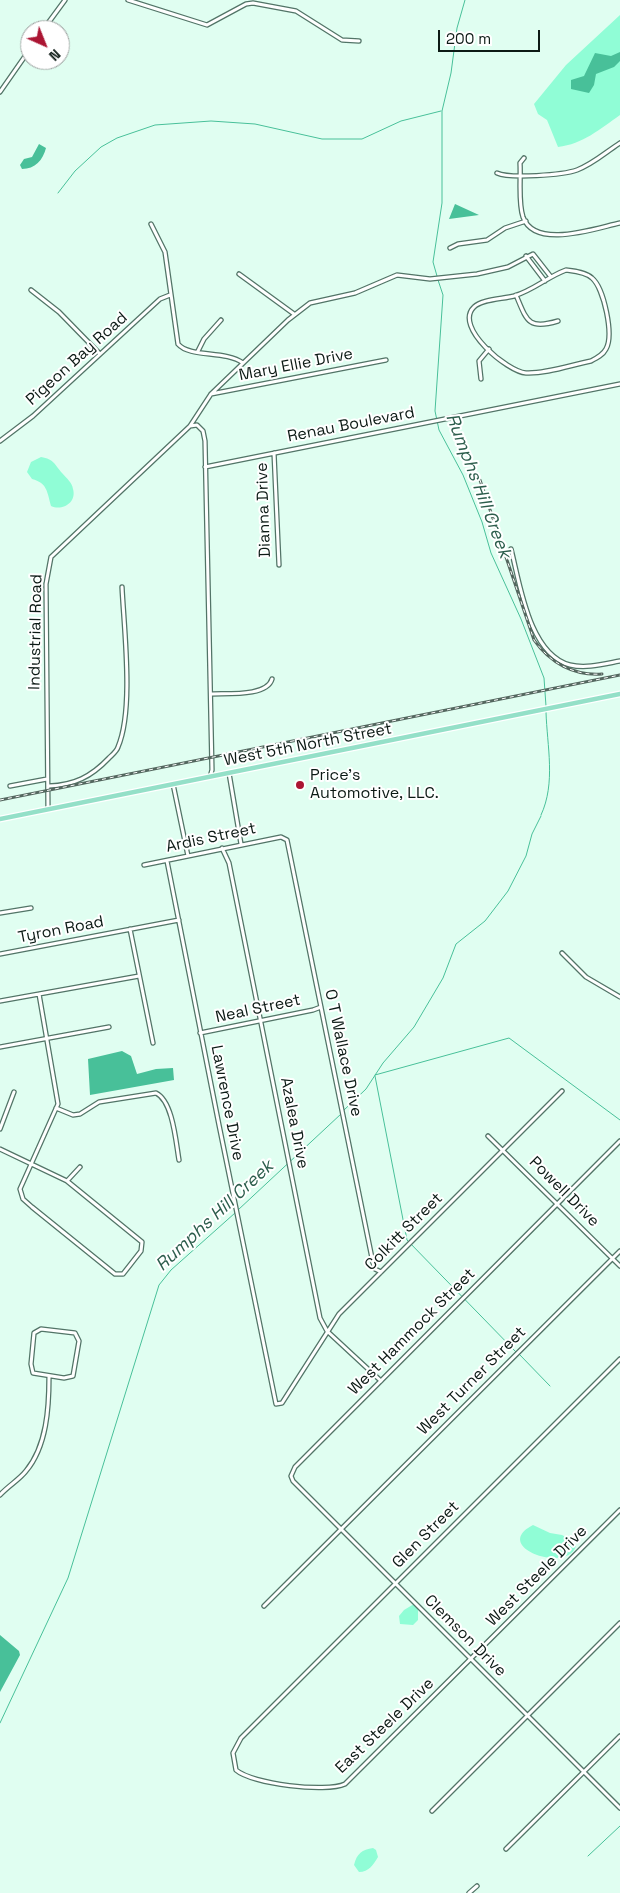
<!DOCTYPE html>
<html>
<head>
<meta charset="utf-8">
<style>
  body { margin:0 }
  #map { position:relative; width:620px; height:1893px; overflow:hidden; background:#e0fef1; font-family:"Space Grotesk",sans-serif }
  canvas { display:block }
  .north { position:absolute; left:20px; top:20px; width:50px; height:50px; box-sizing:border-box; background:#fff; border:1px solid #9ea3a1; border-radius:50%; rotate:136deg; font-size:14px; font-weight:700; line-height:20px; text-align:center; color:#0c1a15 }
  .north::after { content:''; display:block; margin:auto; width:18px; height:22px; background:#ab1533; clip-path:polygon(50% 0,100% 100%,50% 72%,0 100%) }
  .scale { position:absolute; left:438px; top:30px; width:102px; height:22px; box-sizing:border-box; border:2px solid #0c1a15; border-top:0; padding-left:6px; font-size:15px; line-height:18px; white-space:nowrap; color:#0c1a15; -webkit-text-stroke:4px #fff; paint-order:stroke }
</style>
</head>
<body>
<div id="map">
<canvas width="620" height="1893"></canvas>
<div class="north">N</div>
<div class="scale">200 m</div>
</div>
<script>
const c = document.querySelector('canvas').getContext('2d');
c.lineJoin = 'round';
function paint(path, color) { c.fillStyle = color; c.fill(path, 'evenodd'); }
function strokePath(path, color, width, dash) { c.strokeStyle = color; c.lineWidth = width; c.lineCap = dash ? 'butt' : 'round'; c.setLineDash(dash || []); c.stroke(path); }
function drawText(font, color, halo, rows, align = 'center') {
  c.font = font + ' "Space Grotesk",sans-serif'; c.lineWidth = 4; c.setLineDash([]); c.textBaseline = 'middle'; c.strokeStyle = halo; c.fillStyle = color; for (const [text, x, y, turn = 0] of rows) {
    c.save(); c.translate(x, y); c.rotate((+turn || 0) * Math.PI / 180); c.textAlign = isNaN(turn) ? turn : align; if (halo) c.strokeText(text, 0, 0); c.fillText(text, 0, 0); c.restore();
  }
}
paint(new Path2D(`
  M620 15V115C600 129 583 144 558 147L547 120 538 114 534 104 566 65Z
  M41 457C54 459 55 465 62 473 67 479 72 482 73 489 77 503 62 511 51 506 47 491 47 483 32 479L27 472 31 462Z
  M533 1525 550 1533 562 1535 572 1540 576 1546C568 1574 490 1547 533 1525Z
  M414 1604 418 1606V1620L413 1625 400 1624 399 1616 404 1610Z
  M373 1848 376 1850 378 1857C373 1865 369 1872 359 1872L354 1865C357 1853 362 1850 373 1848Z`), '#90fdd6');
paint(new Path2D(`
  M620 52V61L614 67 596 74 594 85 589 93 571 89V80L584 76 595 53 611 56Z
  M39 144 46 148C43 160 35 169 22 169L20 165 24 159 32 157Z
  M455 204 479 215 449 219Z
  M122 1051 131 1056 137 1074 156 1069 173 1068 174 1080 90 1095 88 1059Z
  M0 1635 19 1651 20 1655 0 1692Z`), '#48c099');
strokePath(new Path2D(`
  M58 193 75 171 101 147 117 138 155 125 211 121 255 124 322 139H362L401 121 441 111
  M437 276 433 262 442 203V111L451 73 457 28 465 0
  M438 280 443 295 435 411 439 430 463 475 482 522 491 553 521 619 544 678 546 706
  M541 815C556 783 547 746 546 712
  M375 1075 509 1038 620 1120
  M375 1076 407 1240 516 1352
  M343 1111 366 1089 383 1063 414 1027 443 978 456 944 485 921 508 891 526 856 532 834 541 816
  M238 1210 341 1114
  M519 1354 550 1386
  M0 1723 68 1578 159 1285 171 1270 235 1213
  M588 1856 620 1826`), '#48c099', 1);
const street = new Path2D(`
  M128 0 207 25 246 4 253 3 296 11 342 40 359 41
  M43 30 65 0
  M0 92 30 49
  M524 158 520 163C521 179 518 202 523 217 535 250 596 228 620 223
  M497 173C510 179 563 175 577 170 593 164 606 152 620 143
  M151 224 165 252 178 344C190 358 225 350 243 363
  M450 248 458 244 487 240 505 228 526 221
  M526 256 545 281
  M566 270C574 271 586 272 592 278 604 288 614 335 606 349 603 355 597 358 591 361 571 365 546 374 526 373 508 372 453 327 474 307 482 299 503 299 514 296 534 290 547 277 566 270Z
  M239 274 294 314
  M31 290 59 312 100 354
  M516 295C527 321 528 330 558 321
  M198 351 204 339 221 320
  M481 379 479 361 489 349
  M211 394 386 360
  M190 426 211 394 288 320 310 303 355 293 397 275 430 279 477 274 508 267 533 254 551 277
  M0 441 33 416 160 299 170 295
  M274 453 279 565
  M205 467 620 384
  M511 549C520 584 529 654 570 665 586 669 604 664 620 661
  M211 694C226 693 267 697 272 679
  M229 773 241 844
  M173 784 188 856
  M10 786 47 779
  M49 786C74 785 91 777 109 758 112 755 117 751 118 747 134 710 124 629 122 587
  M48 809 46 584 51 557 190 426 197 425 203 431 205 441 212 770 210 777
  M222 848 229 863 320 1318 327 1331 381 1381
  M167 861 219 1125 276 1404 282 1403 339 1314 562 1091
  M144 865 281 837 287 840 373 1263 375 1269 381 1272
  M0 913 31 908
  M130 929 153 1043
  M562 953 586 977 620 997
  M0 954 179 920
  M0 1001 139 976
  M200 1033 313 1010 321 1007
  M0 1047 109 1027
  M56 1108 73 1115 80 1114 99 1102 156 1093C173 1101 176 1143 179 1160
  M0 1129 14 1092
  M488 1136 620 1266
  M620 1141 295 1467 291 1476 293 1481 620 1808
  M0 1149 67 1181 142 1242 141 1251 123 1274H115L32 1207 23 1199 20 1189 58 1104 39 994
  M67 1181 80 1167
  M41 1329 75 1333 79 1341 73 1376 64 1378 33 1373 31 1364 34 1333Z
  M620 1359 241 1738 233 1753 236 1770C252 1784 326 1793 345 1784L620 1510
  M0 1495C8 1486 19 1480 26 1471 47 1446 49 1407 49 1377
  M264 1606 620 1251
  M432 1811 620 1623
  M506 1849 620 1736
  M469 1893 477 1886`);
const primary = new Path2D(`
  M0 819 620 694`);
strokePath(street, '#527467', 5.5);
strokePath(primary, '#fff', 7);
strokePath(street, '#fff', 3);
strokePath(primary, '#94e0c8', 4.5);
const rail = new Path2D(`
  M480 480 534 640C550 663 574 676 602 674
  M0 800 620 675`);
strokePath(rail, '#54675f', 3);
strokePath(rail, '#fff', 1, [4]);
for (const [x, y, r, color] of [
  [300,785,5,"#ab1533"]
]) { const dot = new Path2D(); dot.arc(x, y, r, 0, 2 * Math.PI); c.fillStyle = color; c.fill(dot); strokePath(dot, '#fff', 2); }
drawText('16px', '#0c1a15', '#fff', [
  ["Pigeon Bay Road",77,359,-42],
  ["Mary Ellie Drive",296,365,-11],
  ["Renau Boulevard",351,425,-11],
  ["Dianna Drive",264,510,-92],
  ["Industrial Road",36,632,-89],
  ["West 5th North Street",308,745,-11],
  ["Ardis Street",211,838,-12],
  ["Tyron Road",61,930,-11],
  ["Neal Street",258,1009,-12],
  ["O T Wallace Drive",343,1053,78],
  ["Lawrence Drive",227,1103,79],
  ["Azalea Drive",294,1123,79],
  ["Powell Drive",564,1192,45],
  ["Colkitt Street",404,1232,-45],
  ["West Hammock Street",412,1332,-45],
  ["West Turner Street",472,1381,-45],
  ["Glen Street",426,1535,-45],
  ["West Steele Drive",537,1576,-45],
  ["Clemson Drive",465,1636,45],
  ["East Steele Drive",385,1726,-44]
]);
drawText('16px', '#0c1a15', '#fff', [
  ["Price's",310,776],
  ["Automotive, LLC.",310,794]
], 'left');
drawText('italic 18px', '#2c5d4c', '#fff', [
  ["Rumphs Hill Creek",478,486,69],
  ["Rumphs Hill Creek",215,1216,-43]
]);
</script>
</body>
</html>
